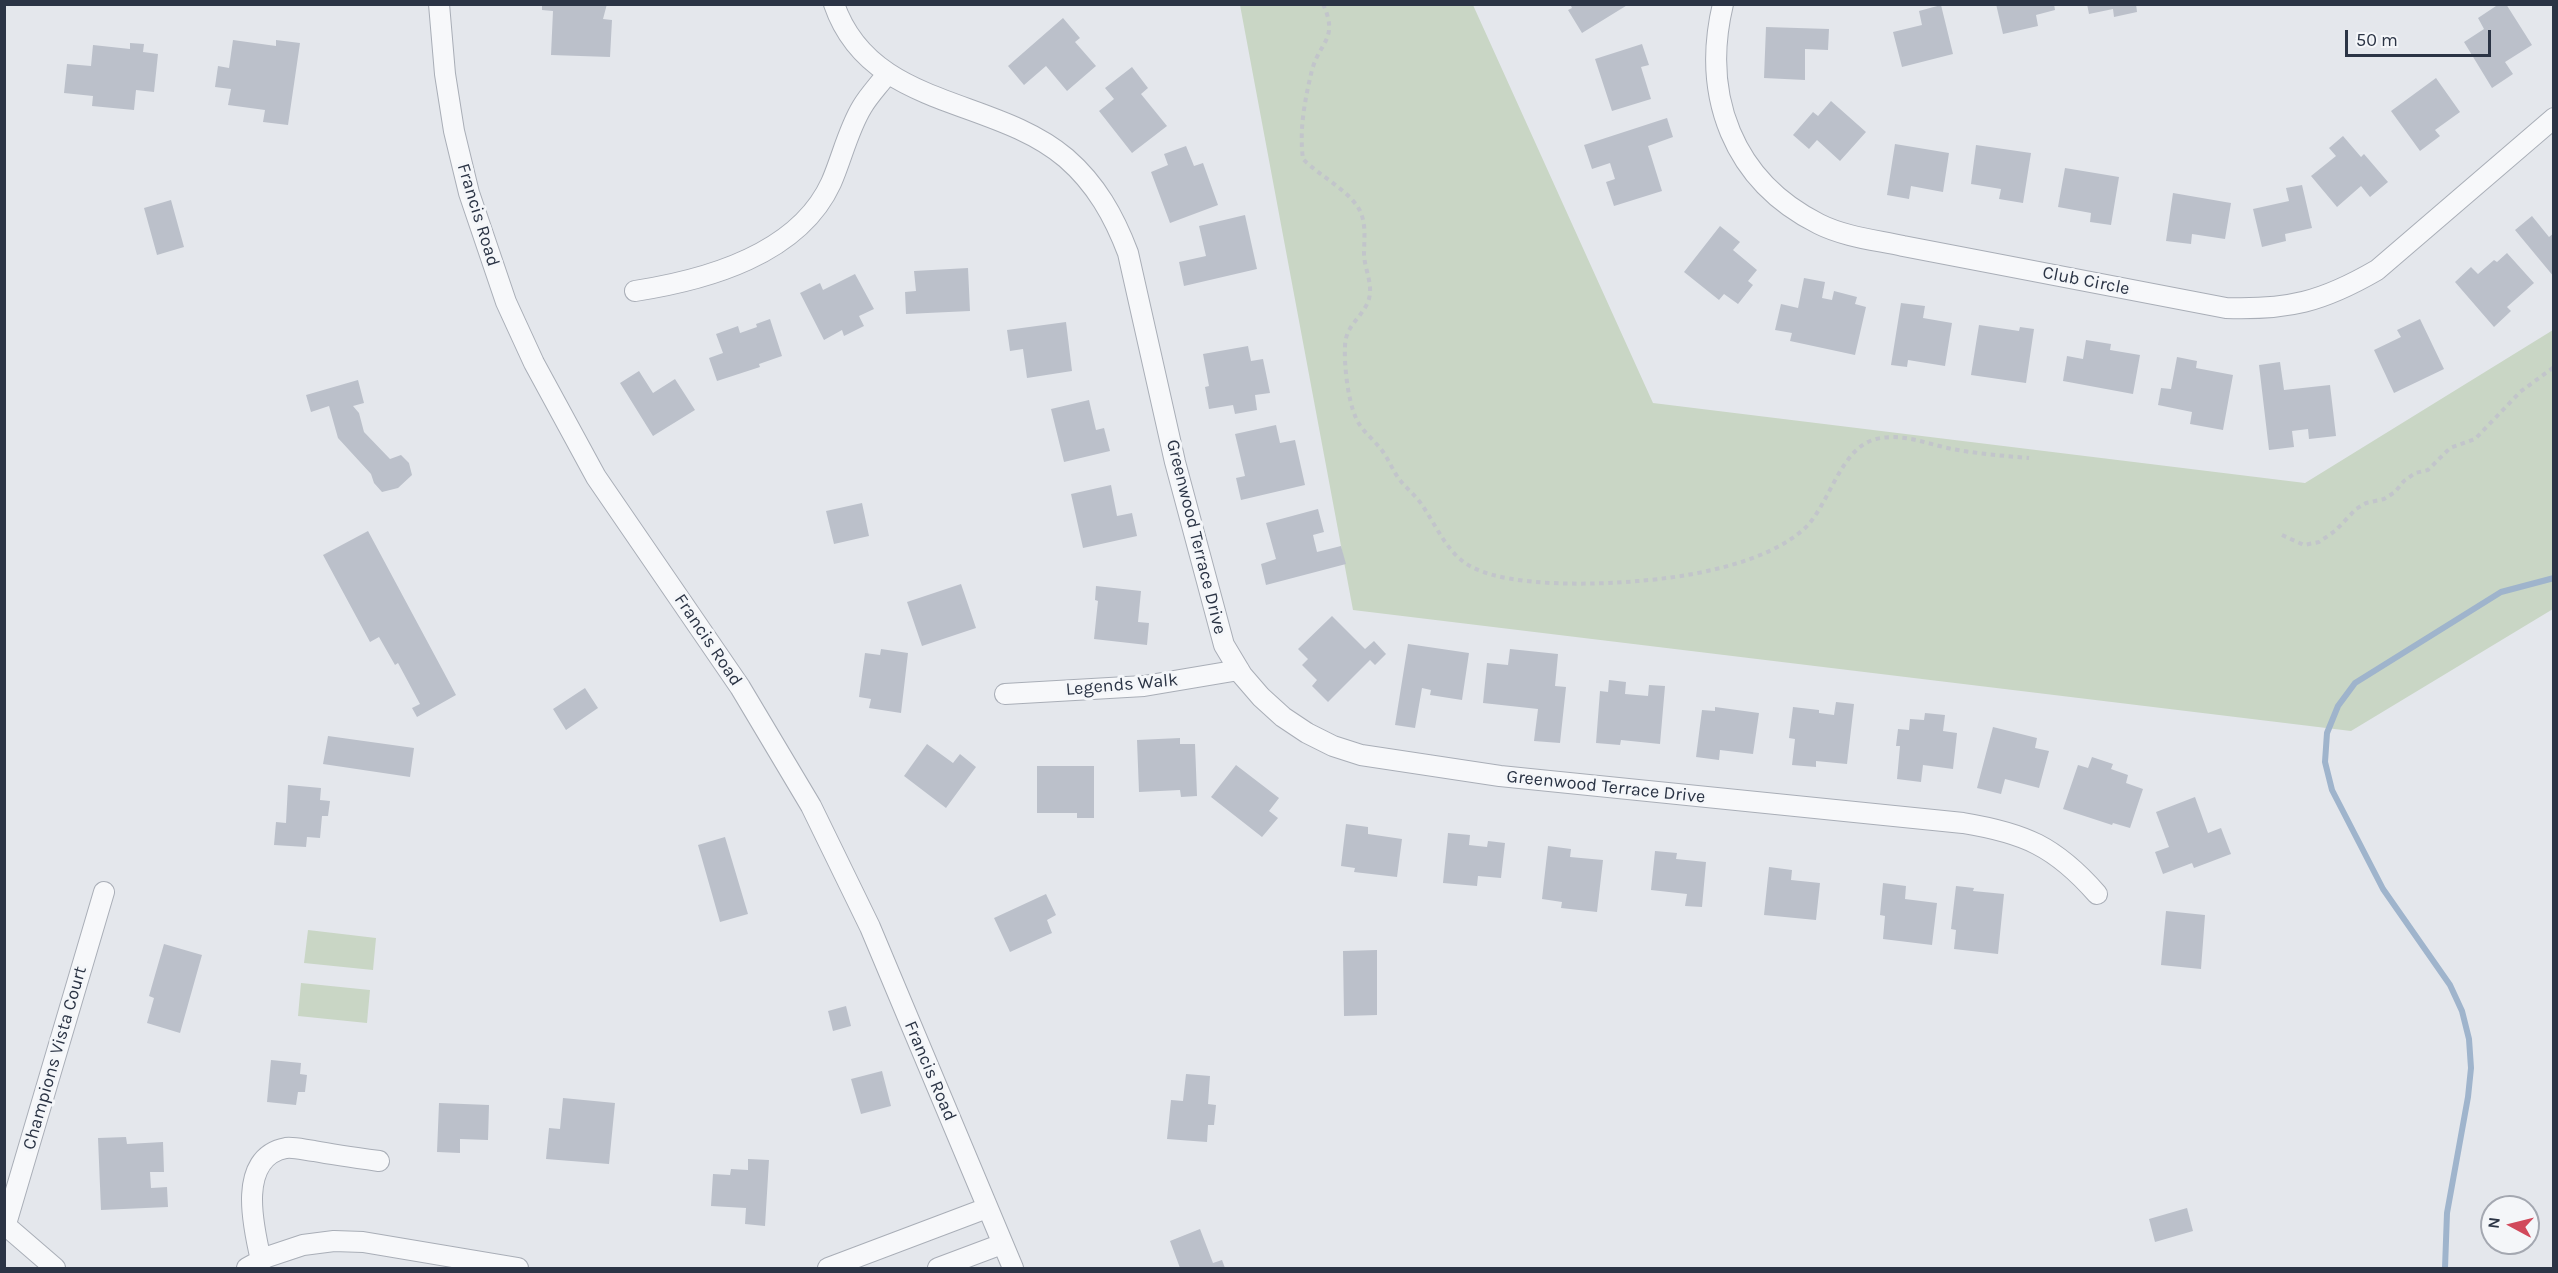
<!DOCTYPE html>
<html>
<head>
<meta charset="utf-8">
<style>
  body { margin:0 }
  #map { position:relative; width:2558px; height:1273px; overflow:hidden; background:#e4e7ec; font-family:Karla,sans-serif }
  canvas { display:block }
  .frame { position:absolute; inset:0; border:6px solid #2b3445; pointer-events:none }
  .north { position:absolute; left:2480px; top:1195px; width:60px; height:60px; box-sizing:border-box; background:#f4f6f9; border:2px solid #a4a8b1; border-radius:50%; rotate:277deg; font-size:16px; font-weight:700; line-height:24px; text-align:center; color:#2b3445 }
  .north::after { content:''; display:block; margin:auto; width:21px; height:27px; background:#d1495b; clip-path:polygon(50% 0,100% 100%,50% 72%,0 100%) }
  .scale { position:absolute; left:2345px; top:30px; width:146px; height:27px; box-sizing:border-box; border:3px solid #2b3445; border-top:0; padding-left:8px; font-size:18px; line-height:21px; white-space:nowrap; color:#2b3445; -webkit-text-stroke:4px #f4f6f9; paint-order:stroke }
</style>
</head>
<body>
<div id="map">
<canvas width="2558" height="1273"></canvas>
<div class="frame"></div>
<div class="north">N</div>
<div class="scale">50 m</div>
</div>
<script>
const c = document.querySelector('canvas').getContext('2d');
c.lineJoin = 'round';
function paint(path, color) { c.fillStyle = color; c.fill(path, 'evenodd'); }
function strokePath(path, color, width, dash) { c.strokeStyle = color; c.lineWidth = width; c.lineCap = dash ? 'butt' : 'round'; c.setLineDash(dash || []); c.stroke(path); }
function drawText(font, color, halo, rows, align = 'center') {
  c.font = font + ' Karla,sans-serif'; c.lineWidth = 6; c.setLineDash([]); c.textBaseline = 'middle'; c.strokeStyle = halo; c.fillStyle = color; for (const [text, x, y, turn = 0] of rows) {
    c.save(); c.translate(x, y); c.rotate((+turn || 0) * Math.PI / 180); c.textAlign = isNaN(turn) ? turn : align; if (halo) c.strokeText(text, 0, 0); c.fillText(text, 0, 0); c.restore();
  }
}
paint(new Path2D(`
  M1240 5H1473L1653 403 2305 483 2553 330V609L2351 731 1353 610Z
  M308 930 376 938 373 970 304 963Z
  M301 983 370 990 367 1023 298 1016Z`), '#c9d6c5');
strokePath(new Path2D(`
  M2445 1268 2447 1213 2468 1097 2471 1068 2469 1039 2462 1011 2450 985 2383 889 2332 790 2325 762 2327 733 2338 706 2355 683 2501 592 2554 578`), '#9fb4cc', 6);
paint(new Path2D(`
  M542 4H607L603 19 612 20 610 57 551 55 553 11 542 10Z
  M1570 4H1629L1582 33 1568 10 1572 8Z
  M1996 4H2054L2055 10 2036 15 2038 26 2003 34Z
  M2087 4H2136L2137 12 2114 17 2113 9 2089 14Z
  M2499 4H2506L2532 45 2505 62 2513 74 2492 88 2464 42 2484 29 2478 18Z
  M1941 5 1953 54 1902 67 1893 32 1922 25 1919 11Z
  M1063 18 1080 38 1075 42 1096 66 1067 91 1046 66 1024 85 1008 66Z
  M1766 27 1829 29 1828 50 1805 49V80L1764 78Z
  M233 40 276 46V40L300 43 288 125 263 122 265 110 228 105 231 89 215 87 218 66 229 68Z
  M130 43 144 44 143 52 158 54 154 92 136 90 134 110 92 106 93 96 64 93 67 64 91 66 93 45 130 49Z
  M1642 44 1649 65 1641 67 1651 99 1612 111 1595 59Z
  M1132 67 1148 88 1141 94 1167 126 1132 153 1099 111 1114 99 1105 88Z
  M2436 78 2460 112 2435 130 2440 136 2420 151 2391 111Z
  M1831 101 1866 132 1840 161 1817 140 1809 149 1793 135 1813 112 1818 116Z
  M1667 118 1673 137 1648 146 1662 191 1614 206 1606 182 1615 179 1610 163 1592 169 1584 145Z
  M2343 136 2361 157 2364 154 2388 182 2370 197 2361 186 2337 207 2311 176 2336 156 2329 148Z
  M1895 144 1949 153 1943 192 1911 186 1909 199 1887 195Z
  M1976 145 2031 153 2023 203 1999 199 2001 189 1971 184Z
  M1186 146 1194 166 1203 163 1218 205 1170 223 1151 172 1168 165 1164 154Z
  M2065 168 2119 177 2111 225 2090 222 2091 213 2058 207Z
  M2302 185 2312 228 2285 234 2286 241 2262 247 2253 209 2289 201 2286 188Z
  M2173 193 2231 203 2225 239 2192 234 2191 244 2166 241Z
  M171 200 184 247 157 255 144 208Z
  M1245 215 1257 269 1184 286 1179 262 1206 256 1199 226Z
  M2532 216 2549 237 2554 233V277L2515 230Z
  M1720 226 1740 242 1733 250 1757 270 1748 281 1753 285 1738 304 1724 294 1719 300 1684 272Z
  M2507 253 2534 283 2507 307 2511 311 2494 327 2455 282 2471 267 2478 274 2494 260 2497 262Z
  M968 268 970 311 906 314 905 292 916 291 914 271Z
  M855 274 874 309 859 316 864 326 844 336 842 330 824 340 800 293 820 283 823 290Z
  M1804 278 1825 282 1822 298 1832 300 1834 291 1857 297 1855 304 1866 307 1855 355 1790 341 1792 333 1775 330 1781 304 1798 308Z
  M1901 303 1925 306 1923 318 1952 323 1945 366 1908 360 1907 367 1891 365Z
  M770 319 782 356 759 364 760 367 717 381 709 358 723 353 716 334 738 326 740 333 757 327 756 324Z
  M2420 319 2444 369 2394 393 2374 350 2401 337 2397 330Z
  M1066 322 1072 371 1027 378 1023 349 1010 351 1007 330Z
  M1979 325 2019 331 2020 327 2034 329 2026 383 1971 375Z
  M2086 340 2111 344 2110 350 2140 355 2133 394 2063 381 2067 356 2083 359Z
  M1248 346 1251 361 1263 359 1270 393 1255 395 1257 410 1235 414 1233 405 1209 409 1205 387 1209 386 1203 354Z
  M2177 357 2197 361 2196 368 2233 375 2223 430 2190 424 2192 412 2158 405 2161 388 2171 389Z
  M2280 362 2284 390 2330 385 2336 436 2309 439 2308 429 2292 431 2294 447 2269 450 2259 365Z
  M639 371 653 393 675 379 695 410 653 436 620 383Z
  M358 380 364 403 353 406 359 413 364 432 390 459 401 455 409 463 412 475 398 488 382 492 374 483 371 474 338 438 329 406 311 412 306 395Z
  M1089 400 1096 430 1104 428 1110 451 1064 462 1051 409Z
  M1276 425 1280 443 1295 440 1305 485 1241 500 1236 478 1245 476 1235 434Z
  M1111 485 1117 516 1132 513 1137 536 1083 548 1071 494Z
  M862 503 869 536 834 544 826 511Z
  M1318 509 1324 532 1313 535 1317 552 1341 546 1346 564 1266 585 1261 564 1276 559 1266 523Z
  M368 531 456 695 417 717 412 708 420 704 398 663 395 665 379 637 370 642 323 555Z
  M961 584 976 628 922 646 907 602Z
  M1096 586 1141 591 1138 622 1149 623 1147 645 1094 639 1098 601 1095 600Z
  M1332 616 1365 649 1374 641 1386 654 1375 665 1370 660 1328 702 1312 686 1317 680 1302 665 1308 659 1298 649Z
  M1408 644 1469 653 1462 700 1430 695 1431 690 1422 688 1415 728 1395 725Z
  M881 649 908 653 901 713 869 708 871 699 859 697 865 653 880 655Z
  M1510 649 1558 654 1555 686 1566 687 1560 743 1534 741 1538 709 1483 703 1487 663 1508 665Z
  M1609 680 1626 682 1625 694 1648 696 1649 685 1665 686 1660 744 1621 740 1620 745 1596 743 1600 691 1608 692Z
  M585 688 598 708 566 730 553 709Z
  M1836 702 1854 704 1847 764 1816 761V767L1792 765 1795 739 1789 738 1793 707 1819 710V713L1834 715Z
  M1715 707 1759 713 1753 754 1720 750 1719 760 1696 757 1702 710 1715 711Z
  M1925 713 1945 715 1943 731 1957 733 1953 769 1923 765 1921 782 1897 779 1900 746H1896L1898 729 1909 730 1910 719 1924 720Z
  M1993 727 2037 738 2035 748 2049 751 2039 788 2005 779 2001 794 1977 788Z
  M328 736 414 748 410 777 323 764Z
  M1180 738V744H1195L1197 796 1181 797 1180 790 1139 792 1137 740Z
  M927 744 953 763 960 754 976 767 946 808 904 776Z
  M2092 757 2113 764 2111 769 2128 775 2126 783 2143 789 2130 828 2113 823 2112 825 2063 809 2078 765 2088 768Z
  M1236 765 1279 798 1269 811 1278 818 1262 837 1211 797Z
  M1037 766H1094V818H1077V813H1037Z
  M288 785 321 788 320 800 330 801 328 816H322L320 838 307 837 306 847 274 845 276 822 286 823Z
  M2195 797 2208 833 2221 828 2231 854 2194 868 2192 863 2163 874 2155 852 2169 847 2156 812Z
  M1346 824 1368 827V834L1402 839 1397 877 1354 872 1355 868 1341 866Z
  M1448 833 1470 835 1469 845 1487 847 1488 841 1505 843 1501 878 1478 876 1477 886 1443 883Z
  M725 837 748 914 720 922 698 845Z
  M1548 846 1571 849 1570 857 1603 860 1597 912 1561 908 1562 902 1542 899Z
  M1655 851 1677 853 1676 859 1706 862 1702 907 1685 906 1687 894 1651 890Z
  M1769 867 1792 870 1791 880 1820 883 1816 920 1764 915Z
  M1883 883 1906 886 1905 899 1937 903 1932 945 1883 939 1885 916 1880 915Z
  M1956 886 1974 888 1973 891 2004 894 1998 954 1954 949 1956 930 1951 929Z
  M1046 894 1056 915 1047 920 1052 933 1010 952 994 918Z
  M2166 911 2205 915 2201 969 2161 965Z
  M164 944 202 955 180 1033 147 1023 154 998 149 996Z
  M1377 950V1015L1344 1016 1343 951Z
  M846 1006 851 1026 833 1031 828 1011Z
  M271 1060 301 1063 300 1074 307 1075 305 1092H298L296 1105 267 1102Z
  M882 1071 891 1106 861 1114 851 1079Z
  M1186 1074 1210 1076 1208 1104 1216 1105 1214 1125H1208L1207 1142 1167 1139 1171 1100 1183 1101Z
  M563 1098 615 1103 609 1164 546 1159 549 1128 560 1129Z
  M439 1103 489 1105 488 1140 460 1139V1153L437 1152Z
  M126 1137 127 1144 163 1142 164 1172H150L151 1188 167 1187 168 1207 101 1210 98 1138Z
  M748 1159 769 1160 765 1226 745 1224 746 1208 711 1206 713 1174 730 1175 731 1169 748 1170Z
  M2187 1208 2193 1231 2155 1242 2149 1219Z
  M1200 1229 1213 1263 1222 1260 1225 1268H1180L1170 1241Z`), '#bbc0ca');
const minor = new Path2D(`
  M439 4 445 74 454 131 469 193 506 302 534 363 596 477 740 687 811 806 870 927 1013 1268
  M834 4C870 109 993 96 1066 158 1096 184 1114 216 1128 253L1175 462 1224 645 1242 675 1261 697 1283 717 1307 733 1333 746 1361 755 1500 776 1963 823C2024 833 2055 846 2097 894
  M1723 4C1701 96 1733 181 1819 224 1845 237 1876 240 1903 246L2226 308C2288 310 2322 302 2377 270L2554 118
  M635 291C706 280 798 255 831 183 842 158 848 130 862 107 869 95 879 85 887 74
  M1005 694 1144 686 1239 670
  M4 1224 55 1268
  M6 1224 104 892
  M261 1260C253 1226 237 1157 286 1148 294 1147 305 1150 314 1151 335 1155 357 1158 379 1161
  M247 1268 267 1257 303 1245 334 1241 363 1242 518 1268
  M828 1268 987 1208
  M938 1268 1002 1244`);
strokePath(minor, '#a9aeb7', 22);
strokePath(new Path2D(`
  M1323 4C1339 39 1320 41 1312 70 1305 99 1299 129 1303 159 1319 176 1356 194 1362 216 1366 229 1364 242 1364 255 1365 271 1375 288 1367 304 1359 320 1345 327 1345 347 1344 365 1348 401 1356 418 1361 430 1372 438 1380 448 1387 456 1391 467 1397 476 1404 487 1415 494 1422 505 1438 528 1448 556 1474 568 1512 587 1595 585 1638 581 1689 577 1766 564 1805 528 1830 504 1840 448 1876 439 1904 432 1931 446 1958 450 1981 454 2005 456 2029 458
  M2282 535 2304 545 2319 542 2335 531 2356 509 2366 503 2384 499 2395 492 2404 481 2415 473 2428 470 2450 448 2475 439 2520 392 2554 367`), '#c2c5cb', 4, [4.5, 4.5]);
strokePath(minor, '#f7f8fa', 20);
drawText('18px', '#2b3445', '#f4f6f9', [
  ["Francis Road",478,215,73],
  ["Club Circle",2086,281,11],
  ["Greenwood Terrace Drive",1196,537,76],
  ["Francis Road",708,640,56],
  ["Legends Walk",1122,685,-5],
  ["Greenwood Terrace Drive",1606,787,6],
  ["Champions Vista Court",55,1058,-74],
  ["Francis Road",930,1071,67]
]);
</script>
</body>
</html>
